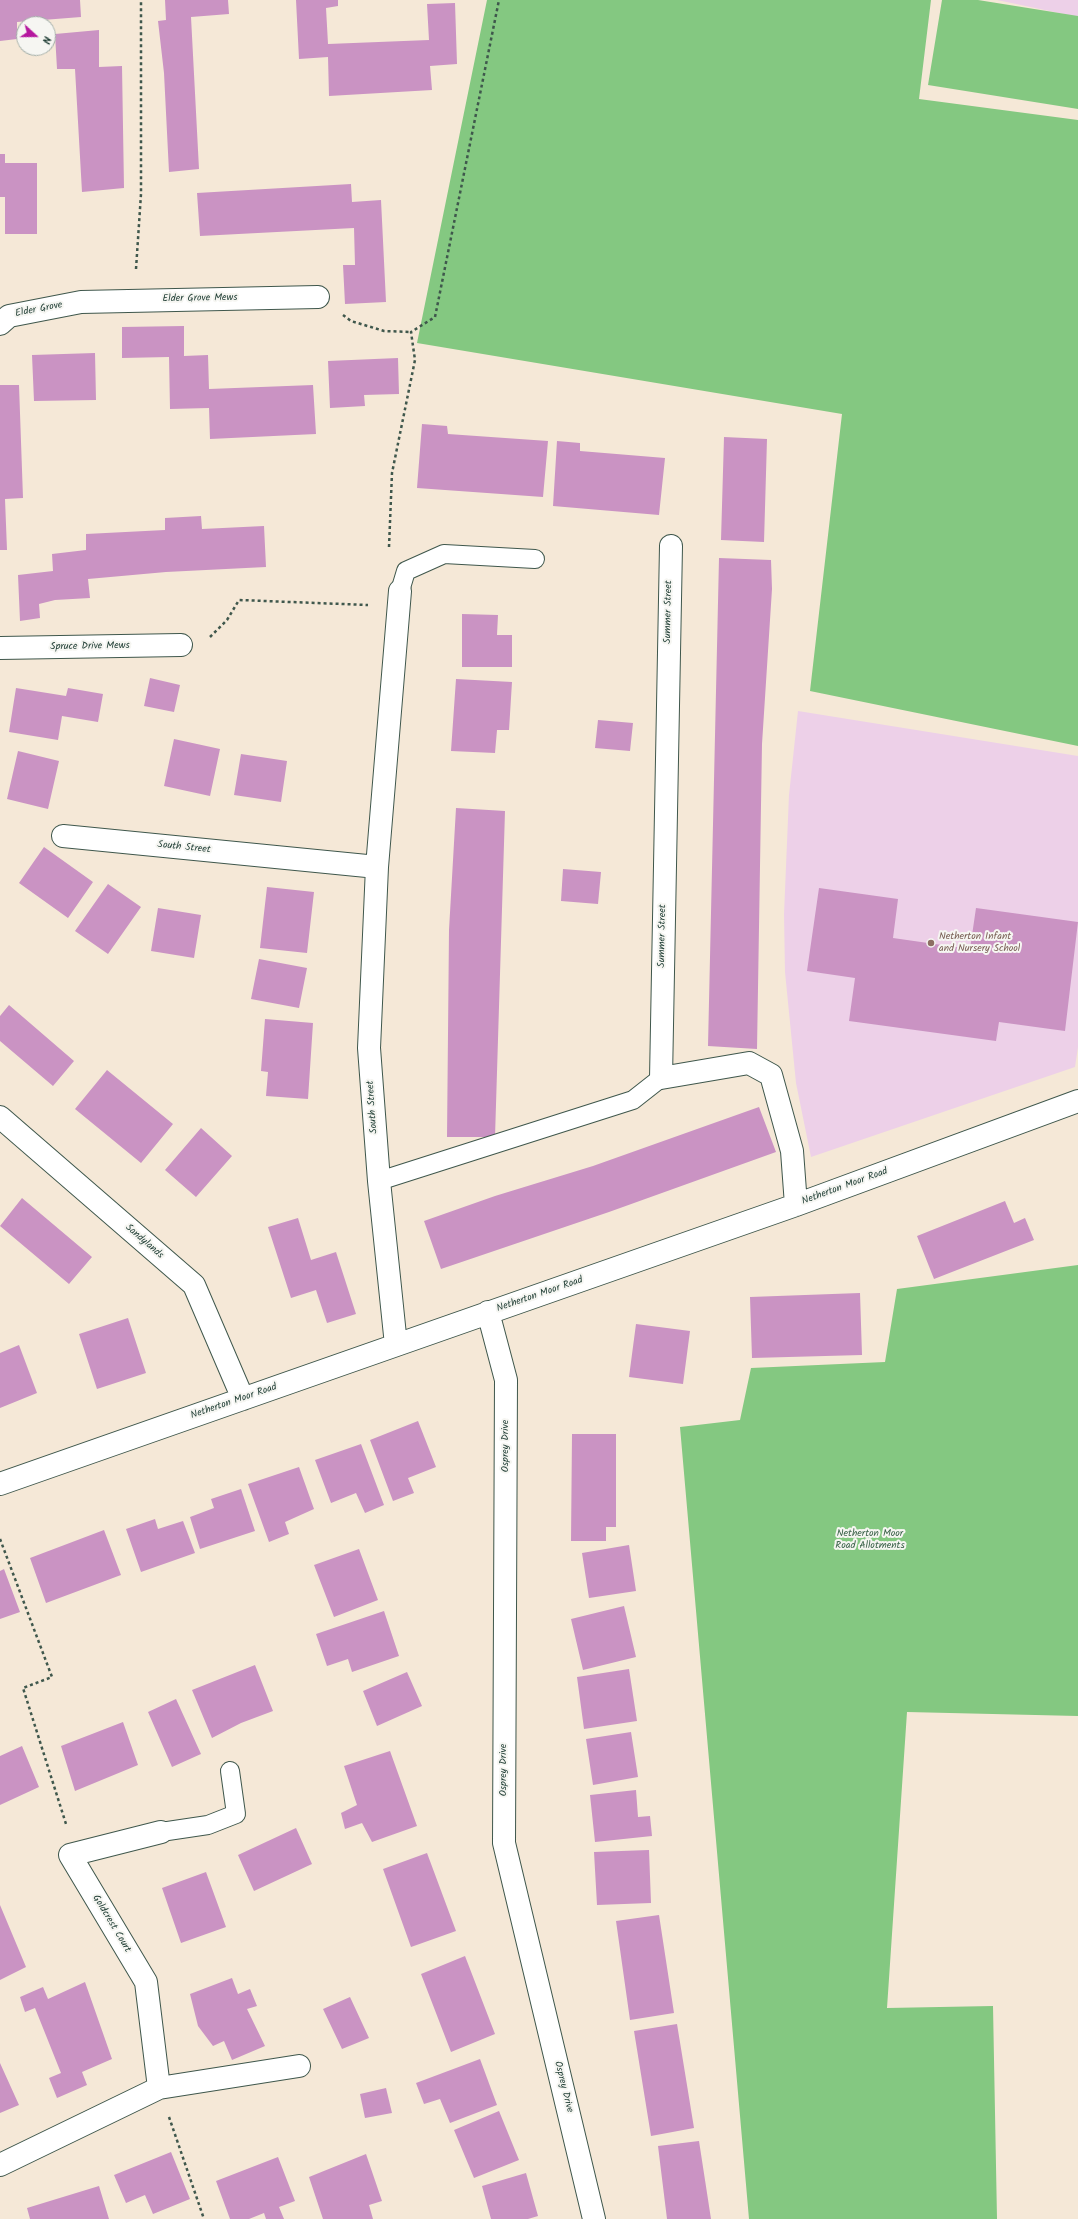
<!DOCTYPE html>
<style>
body{margin:0}
#map{position:relative;width:1078px;height:2219px;overflow:hidden;background:#f5e8d7;font-family:Kalam,sans-serif}
canvas{display:block}
.north{position:absolute;left:16px;top:16px;width:40px;height:40px;box-sizing:border-box;background:#f6f6f2;border:1px solid #a0aca6;border-radius:50%;rotate:111deg;font-size:11px;font-weight:700;line-height:16px;text-align:center;color:#1f3d34}
.north::after{content:'';display:block;margin:auto;width:14px;height:18px;background:#b5179e;clip-path:polygon(50% 0,100% 100%,50% 72%,0 100%)}
</style>
<div id="map">
<canvas width="1078" height="2219"></canvas>
<div class="north">N</div>
</div>
<script>
const context = document.querySelector('canvas').getContext('2d');
context.lineJoin = 'round';
function fill(path, color) { context.fillStyle = color; context.fill(path, 'evenodd'); }
const toPath = rows => new Path2D(rows.map(r => 'M' + r).join(''));
function trace(path, color, width, dash) { context.strokeStyle = color; context.lineWidth = width; context.lineCap = dash ? 'butt' : 'round'; context.setLineDash(dash || []); context.stroke(path); }
function write(font, color, halo, rows, align = 'center') {
  context.font = font + ' Kalam,sans-serif'; context.lineWidth = 4; context.setLineDash([]); context.textBaseline = 'middle'; context.strokeStyle = halo; context.fillStyle = color; for (const [text, x, y, turn = 0] of rows) {
    context.save(); context.translate(x, y); context.rotate((+turn || 0) * Math.PI / 180); context.textAlign = isNaN(turn) ? turn : align; if (halo) context.strokeText(text, 0, 0); context.fillText(text, 0, 0); context.restore();
  }
}
fill(toPath([
 [997,0,1078,0,1078,17],
 [798,711,1078,756,1078,1047,1075,1067,811,1157,796,1083,785,972,784,914,789,795]
]), '#edd0e8');
fill(toPath([
 [487,0,931,0,919,99,1078,120,1078,746,810,691,842,414,417,343],
 [942,0,978,0,1078,16,1078,109,928,85],
 [1078,1265,1078,1716,907,1712,887,2008,993,2006,997,2219,749,2219,680,1427,740,1420,751,1368,885,1362,897,1289]
]), '#84c881');
fill(toPath([
 [0,0,80,0,81,17,17,22,17,39,0,41],
 [165,0,228,0,229,14,191,17,199,169,169,172,164,73,158,21,166,20],
 [296,0,338,0,338,6,326,8,328,44,429,40,427,4,455,3,457,64,430,66,432,90,329,96,328,57,299,59],
 [99,30,99,67,122,66,124,188,82,192,75,69,57,69,55,34],
 [0,154,5,154,5,163,37,163,37,234,5,234,5,197,0,197],
 [351,184,352,202,381,200,386,302,345,304,343,265,355,265,354,228,200,236,197,193],
 [184,326,184,356,208,355,209,389,313,385,316,434,210,439,209,408,170,409,169,357,122,358,122,327],
 [95,353,96,400,34,401,32,355],
 [398,358,399,394,364,395,365,406,330,408,328,361],
 [0,385,19,385,23,498,5,499,7,550,0,550],
 [422,424,447,426,448,434,548,441,543,497,417,488],
 [724,437,767,439,764,542,721,540],
 [557,441,580,443,580,451,665,458,659,515,553,506],
 [201,516,202,529,264,526,266,567,166,572,88,579,90,598,55,600,39,604,40,618,20,621,18,575,53,571,52,554,86,550,86,534,165,530,165,518],
 [719,558,771,560,772,589,762,744,757,1049,708,1046],
 [462,614,498,615,497,635,512,635,512,667,462,667],
 [150,678,180,685,174,712,144,706],
 [456,679,512,682,509,730,497,730,495,753,451,751],
 [16,688,66,696,68,688,103,694,98,722,62,716,58,740,9,732],
 [598,720,633,723,630,751,595,748],
 [174,739,220,749,210,796,164,786],
 [18,751,59,761,48,809,7,799],
 [241,754,287,761,281,802,234,795],
 [456,808,505,811,495,1137,447,1137,449,930],
 [44,847,93,882,68,918,19,883],
 [563,869,601,872,598,904,561,901],
 [108,884,141,907,108,954,75,931],
 [267,887,314,892,307,953,260,948],
 [819,888,898,899,893,938,970,949,976,908,1078,922,1065,1031,999,1022,996,1041,849,1021,855,978,807,971],
 [158,908,201,915,194,958,151,951],
 [259,959,307,968,299,1008,251,999],
 [9,1005,74,1061,53,1086,0,1041,0,1016],
 [265,1019,313,1023,308,1099,266,1096,268,1072,261,1071],
 [107,1070,173,1124,141,1163,75,1109],
 [759,1107,776,1152,609,1212,441,1269,424,1221,495,1196,593,1166],
 [201,1128,232,1156,196,1197,165,1170],
 [22,1198,92,1257,69,1284,0,1226],
 [1005,1201,1014,1223,1025,1218,1034,1240,934,1279,917,1236],
 [298,1218,311,1260,336,1252,356,1314,327,1323,316,1290,291,1298,268,1227],
 [860,1293,862,1355,752,1358,750,1297],
 [128,1318,146,1373,97,1389,79,1334],
 [636,1324,690,1331,683,1384,629,1377],
 [19,1345,37,1393,0,1408,0,1353],
 [418,1421,436,1467,408,1478,414,1493,393,1501,370,1440],
 [572,1434,616,1434,616,1527,606,1527,606,1541,571,1541],
 [361,1444,384,1505,365,1513,356,1493,331,1503,315,1460],
 [299,1467,314,1509,285,1522,289,1534,269,1542,248,1484],
 [241,1489,255,1531,200,1549,190,1517,214,1508,211,1499],
 [155,1519,158,1529,183,1521,195,1553,141,1572,126,1529],
 [104,1530,121,1575,46,1603,30,1558],
 [629,1545,636,1591,589,1598,582,1553],
 [359,1549,378,1600,334,1617,314,1565],
 [4,1569,20,1612,0,1619,0,1571],
 [624,1606,636,1657,583,1670,571,1619],
 [384,1611,399,1656,352,1672,348,1659,327,1666,316,1634],
 [255,1665,273,1711,241,1723,212,1738,192,1690],
 [629,1669,637,1721,584,1729,577,1677],
 [407,1672,422,1706,377,1726,363,1691],
 [176,1699,201,1754,172,1767,148,1712],
 [123,1722,138,1765,75,1791,61,1746],
 [631,1732,638,1777,593,1785,586,1739],
 [22,1746,39,1787,0,1805,0,1756],
 [390,1751,417,1826,372,1842,362,1823,345,1829,341,1813,357,1805,344,1766],
 [636,1790,638,1817,650,1816,652,1836,595,1842,590,1795],
 [296,1828,312,1864,254,1891,238,1855],
 [649,1850,651,1903,597,1905,594,1852],
 [427,1853,456,1931,411,1947,383,1869],
 [206,1872,226,1927,181,1943,162,1888],
 [0,1905,26,1967,0,1980],
 [659,1915,674,2013,630,2020,616,1921],
 [465,1956,495,2034,451,2052,421,1974],
 [232,1978,238,1994,250,1989,257,2006,247,2009,265,2046,232,2060,224,2041,213,2046,198,2026,190,1994],
 [85,1982,112,2059,82,2072,87,2085,57,2098,49,2078,61,2073,35,2008,25,2012,20,1997,43,1987,48,1999],
 [350,1997,369,2038,342,2049,323,2009],
 [677,2024,694,2128,651,2136,634,2031],
 [480,2059,497,2105,450,2123,440,2099,424,2104,416,2083],
 [0,2063,19,2105,0,2113],
 [386,2088,392,2113,365,2118,360,2094],
 [499,2111,519,2160,474,2178,454,2130],
 [699,2141,711,2219,667,2219,658,2146],
 [171,2152,190,2199,153,2214,145,2195,126,2203,114,2175],
 [366,2154,382,2201,369,2205,373,2219,323,2219,309,2177],
 [278,2157,295,2201,279,2207,284,2219,266,2219,264,2213,249,2219,230,2219,216,2181],
 [526,2173,538,2216,528,2219,491,2219,482,2186],
 [99,2186,109,2219,30,2219,27,2208]
]), '#ca93c3');
const service = toPath([
 [400,591,406,571,444,554,535,559],
 [379,1181,633,1100,661,1078],
 [161,1832,208,1825,236,1814,230,1771]
]);
const minor = toPath([
 [0,324,9,316,81,302,318,297],
 [671,546,661,1078,749,1063,771,1075,792,1151,796,1205],
 [0,648,181,645],
 [63,836,377,867],
 [0,1117,194,1285,243,1399],
 [488,1312,506,1380,504,1843,594,2219],
 [396,1345,379,1181,369,1048,377,867,400,591],
 [0,1484,796,1205,1078,1101],
 [159,2088,146,1982,70,1855,161,1832],
 [0,2165,159,2088,299,2066]
]);
trace(service, '#3f574c', 20);
trace(minor, '#3f574c', 24);
trace(toPath([
 [136,269,141,194,141,0],
 [343,315,351,321,384,331,411,332],
 [389,547,392,473,415,360,411,332,435,317,499,0],
 [210,637,227,620,239,600,368,605],
 [0,1539,52,1677,23,1688,66,1824],
 [169,2117,204,2219]
]), '#3f574c', 2.5, [3, 3]);
trace(service, '#fff', 18);
trace(minor, '#fff', 22);
for (const [x, y, r, color] of [
 [931,943,4,"#8d6e63"]
]) { const dot = new Path2D(); dot.arc(x, y, r, 0, 2 * Math.PI); context.fillStyle = color; context.fill(dot); trace(dot, '#f6f6f2', 1.5); }
write('10px', '#1f3d34', '#f6f6f2', [
 ["Elder Grove Mews",200,299,-1],
 ["Elder Grove",39,310,-11],
 ["Summer Street",669,612,-89],
 ["Spruce Drive Mews",90,647,-1],
 ["South Street",184,848,6],
 ["Summer Street",663,936,-89],
 ["South Street",373,1107,-94],
 ["Netherton Moor Road",845,1187,-20],
 ["Sandylands",144,1242,41],
 ["Netherton Moor Road",540,1295,-19],
 ["Netherton Moor Road",234,1402,-19],
 ["Osprey Drive",506,1446,-90],
 ["Osprey Drive",504,1770,-90],
 ["Goldcrest Court",111,1924,59],
 ["Osprey Drive",563,2087,76]
]);
write('10px', '#785e54', '#f6f6f2', [
 ["Netherton Infant",939,937],
 ["and Nursery School",939,949]
], 'left');
write('10px', '#386047', '#f6f6f2', [
 ["Netherton Moor",870,1534],
 ["Road Allotments",870,1546]
]);
</script>
